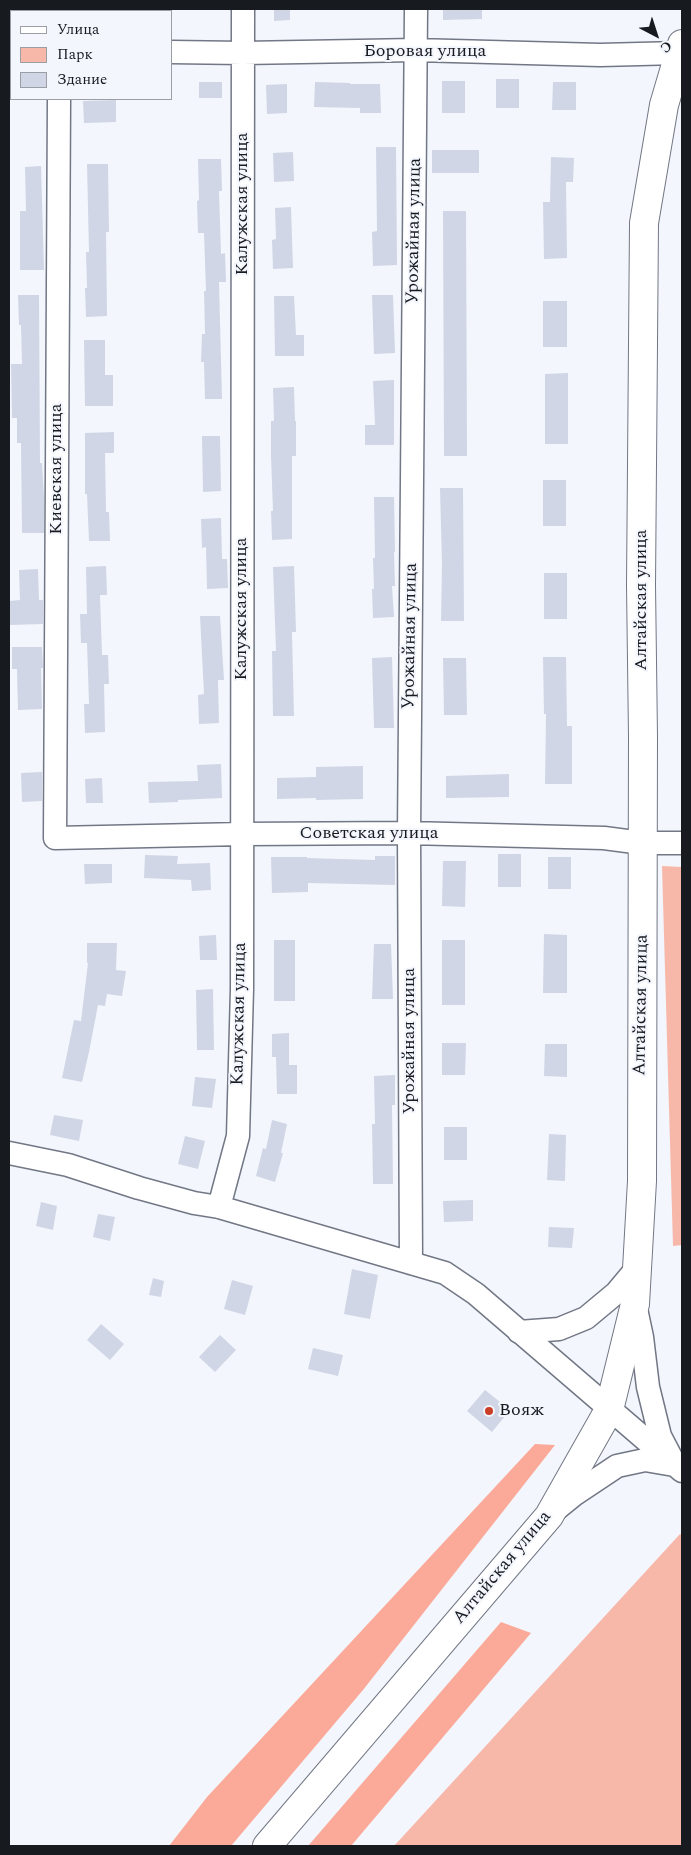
<!DOCTYPE html>
<meta charset="utf-8">
<style>
body{margin:0}
#map{position:relative;width:691px;height:1855px;overflow:hidden;background:#f3f6fc;font-family:Spectral,serif}
canvas{display:block}
.frame{position:absolute;inset:0;border:10px solid #171a1f;pointer-events:none}
.legend{position:absolute;left:10px;top:10px;width:162px;height:90px;box-sizing:border-box;background:#f3f6fc;border:1px solid #9b9ea4;margin:0;padding:6px 9px;list-style:none;font-size:15px;color:#171a1f}
.legend li{display:flex;align-items:center;gap:10px;height:25px}
.legend b{width:25px;border:1px solid #9b9ea4}
.north{position:absolute;left:631px;top:10px;width:50px;height:50px;-webkit-text-stroke:4px #f3f6fc;paint-order:stroke;rotate:140deg;font-size:14px;font-weight:700;line-height:20px;text-align:center;color:#171a1f}
.north::after{content:'';display:block;margin:auto;width:18px;height:22px;background:#171a1f;clip-path:polygon(50% 0,100% 100%,50% 72%,0 100%)}
</style>
<div id="map">
<canvas width="691" height="1855"></canvas>
<div class="frame"></div>
<ul class="legend">
<li><b style="height:6px;background:#fff"></b>Улица</li>
<li><b style="height:14px;background:#f7b8aa"></b>Парк</li>
<li><b style="height:14px;background:#d0d6e5"></b>Здание</li>
</ul>
<div class="north">С</div>
</div>
<script>
const context = document.querySelector('canvas').getContext('2d');
context.lineJoin = 'round';
function fill(path, color) { context.fillStyle = color; context.fill(path, 'evenodd'); }
const toPath = rows => new Path2D(rows.map(r => 'M' + r).join(''));
function trace(path, color, width, dash) { context.strokeStyle = color; context.lineWidth = width; context.lineCap = dash ? 'butt' : 'round'; context.setLineDash(dash || []); context.stroke(path); }
function write(font, color, halo, rows, align = 'center') {
  context.font = font + ' Spectral,serif'; context.lineWidth = 4; context.setLineDash([]); context.textBaseline = 'middle'; context.strokeStyle = halo; context.fillStyle = color; for (const [text, x, y, turn = 0] of rows) {
    context.save(); context.translate(x, y); context.rotate((+turn || 0) * Math.PI / 180); context.textAlign = isNaN(turn) ? turn : align; if (halo) context.strokeText(text, 0, 0); context.fillText(text, 0, 0); context.restore();
  }
}
fill(toPath([
 [662,866,682,867,682,1245,673,1246],
 [680,1534,682,1536,682,1846,394,1846]
]), '#f7b8aa');
fill(toPath([
 [535,1444,555,1445,363,1690,231,1846,169,1846,207,1797],
 [501,1622,531,1633,351,1846,308,1846]
]), '#fbaa99');
fill(toPath([
 [274,9,290,9,290,20,274,21],
 [443,9,482,9,482,19,443,20],
 [496,79,519,79,519,108,496,108],
 [442,81,465,81,465,113,442,113],
 [199,82,222,82,222,98,199,98],
 [315,82,350,83,350,84,380,84,381,113,360,113,360,108,314,107],
 [553,82,576,82,576,110,552,110],
 [287,84,287,113,267,114,266,85],
 [116,100,116,122,84,123,83,101],
 [376,147,396,147,397,265,373,266,372,232,377,231],
 [432,150,479,150,479,173,432,173],
 [293,152,294,181,274,182,273,153],
 [551,157,574,158,573,182,566,182,567,258,544,259,543,202,550,202],
 [198,159,221,159,222,191,219,191,221,254,225,253,226,282,219,282,222,399,205,399,204,362,201,362,202,334,205,334,204,291,206,291,204,233,198,233,197,201,199,200],
 [87,164,108,164,109,232,106,232,107,316,86,317,85,288,87,288,86,252,89,252],
 [41,166,44,270,20,270,20,211,26,211,25,167],
 [291,207,293,268,273,269,272,240,276,239,275,208],
 [443,211,466,211,467,456,444,456],
 [18,295,39,295,40,463,42,463,44,497,44,533,22,533,21,443,17,443,17,418,12,418,11,364,22,364,21,325,19,325],
 [372,295,393,295,395,353,374,354],
 [274,296,294,296,296,335,304,335,304,356,275,356],
 [543,301,567,301,567,347,543,347],
 [84,340,105,340,105,375,113,375,113,406,85,406],
 [568,373,568,444,545,444,545,374],
 [394,380,394,445,365,445,365,425,375,425,373,381],
 [294,387,295,421,296,421,296,456,292,456,292,539,272,540,271,511,273,511,271,456,271,421,274,421,273,388],
 [114,432,114,453,105,453,106,512,109,512,110,541,89,541,87,494,85,494,85,433],
 [202,436,220,436,221,491,203,492],
 [543,480,566,480,566,526,543,526],
 [440,488,463,488,464,621,441,621,442,564],
 [374,497,394,497,395,552,394,552,395,586,392,586,394,617,373,618,372,589,374,589,373,558,375,558],
 [221,518,222,559,227,559,228,588,207,589,206,547,202,548,201,519],
 [106,566,107,595,100,595,102,655,108,655,109,684,104,684,105,732,85,733,84,704,89,704,87,643,81,643,80,614,87,614,86,567],
 [294,566,296,632,292,632,294,716,273,716,272,651,276,651,273,567],
 [38,569,39,600,43,600,43,624,9,625,9,601,20,600,19,570],
 [544,573,567,573,567,619,544,619],
 [200,616,220,616,224,680,218,680,219,723,199,724,198,695,204,694],
 [12,647,42,647,43,668,41,668,42,709,18,710,17,669,12,669],
 [392,657,394,728,374,728,372,658],
 [543,657,566,657,567,726,572,726,572,784,545,784,546,714,544,714],
 [443,658,466,658,467,715,444,715],
 [221,764,222,798,178,800,178,802,149,803,148,782,198,781,197,765],
 [363,766,363,799,316,800,316,798,277,799,277,778,316,777,316,767],
 [42,772,42,801,22,802,21,773],
 [509,774,509,797,446,798,446,776],
 [102,778,103,803,86,803,85,779],
 [498,854,521,854,521,887,498,887],
 [145,855,178,856,177,864,210,863,211,890,192,891,191,880,144,878],
 [375,856,395,856,395,885,308,883,308,892,272,893,271,857,307,857,307,858,375,860],
 [548,857,571,857,571,889,548,889],
 [443,861,466,861,465,907,442,906],
 [84,864,112,864,112,883,85,884],
 [544,934,567,935,567,993,543,993],
 [216,935,217,960,200,960,199,936],
 [274,940,295,940,295,1001,274,1001],
 [442,940,465,940,465,1005,442,1005],
 [87,943,117,943,116,970,126,971,122,996,107,994,105,1006,98,1005,89,1052,82,1082,62,1078,74,1020,81,1021,88,963,87,963],
 [374,944,391,944,393,999,372,999],
 [213,989,214,1050,197,1050,196,990],
 [289,1033,289,1065,297,1065,297,1094,277,1094,276,1057,272,1057,272,1034],
 [442,1043,466,1043,465,1075,442,1075],
 [545,1044,567,1044,567,1077,544,1076],
 [395,1075,395,1105,392,1105,393,1184,373,1184,372,1124,375,1124,374,1076],
 [195,1077,216,1079,212,1108,192,1106],
 [54,1115,83,1120,79,1141,50,1135],
 [272,1120,287,1124,281,1153,283,1153,275,1182,256,1176,263,1148,266,1149],
 [444,1127,467,1127,467,1160,444,1160],
 [549,1134,566,1135,565,1181,547,1180],
 [185,1136,205,1141,198,1169,178,1164],
 [473,1200,473,1221,444,1222,443,1201],
 [41,1202,57,1206,53,1230,36,1226],
 [98,1214,115,1217,110,1241,93,1237],
 [549,1227,574,1228,572,1248,548,1247],
 [352,1269,378,1275,370,1319,344,1314],
 [153,1278,164,1281,161,1297,149,1295],
 [232,1280,253,1286,245,1315,224,1309],
 [101,1324,124,1344,110,1360,87,1340],
 [220,1335,236,1350,215,1372,199,1357],
 [313,1348,343,1355,338,1376,308,1369],
 [485,1390,510,1410,492,1432,467,1411]
]), '#d0d6e5');
const minor = toPath([
 [59,9,59,11],
 [171,52,243,53,416,50,600,55,679,53,682,50],
 [59,99,55,838,242,834,409,833,604,838,642,843,682,843],
 [9,1153,68,1165,139,1188,194,1203,219,1207,445,1273,476,1294,682,1471],
 [219,1207,238,1136,242,989,243,9],
 [411,1263,409,833,416,9],
 [635,1304,642,1337,648,1387,660,1436,671,1457],
 [519,1332,559,1329,586,1318,616,1293,637,1268],
 [554,1511,575,1494,617,1466,645,1460,674,1465]
]);
const major = toPath([
 [267,1846,549,1516,609,1410,635,1304,642,1181,643,737,641,585,644,223,664,105,682,44]
]);
trace(minor, '#727785', 25);
trace(major, '#727785', 30);
trace(minor, '#fff', 22);
trace(major, '#fff', 28);
for (const [x, y, r, color] of [
 [489,1411,5,"#c93e25"]
]) { const dot = new Path2D(); dot.arc(x, y, r, 0, 2 * Math.PI); context.fillStyle = color; context.fill(dot); trace(dot, '#f3f6fc', 2); }
write('18px', '#171a1f', '#f3f6fc', [
 ["Боровая улица",425,52],
 ["Калужская улица",243,204,-90],
 ["Урожайная улица",415,231,-89],
 ["Киевская улица",57,469,-90],
 ["Алтайская улица",642,600,-90],
 ["Калужская улица",242,609,-90],
 ["Урожайная улица",411,636,-89],
 ["Советская улица",369,834],
 ["Алтайская улица",642,1005,-89],
 ["Калужская улица",240,1014,-89],
 ["Урожайная улица",410,1041,-90],
 ["Алтайская улица",503,1568,-50]
]);
write('18px', '#171a1f', '#f3f6fc', [
 ["Вояж",499,1411]
], 'left');
</script>
